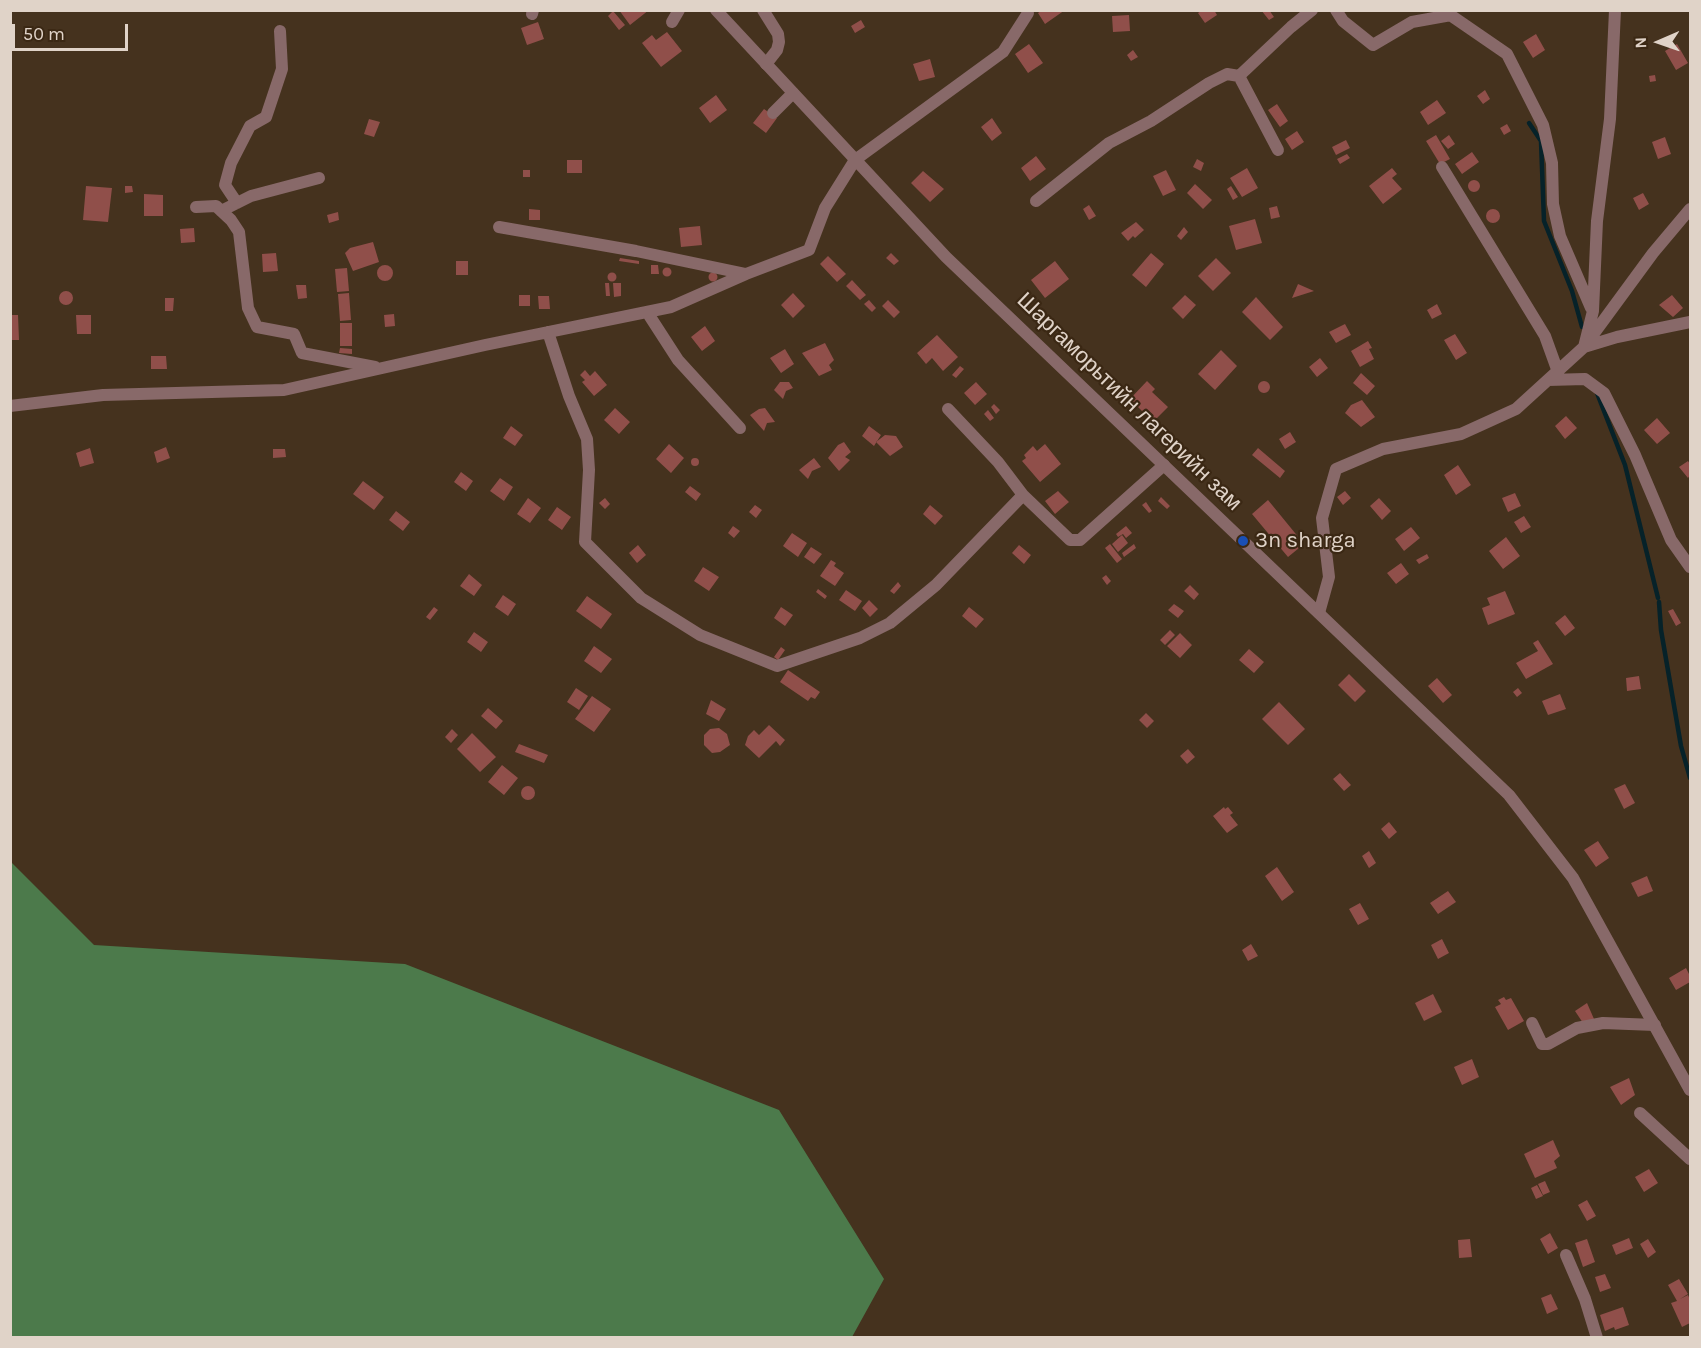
<!DOCTYPE html>
<meta charset="utf-8">
<style>
body{margin:0}
#map{position:relative;width:1701px;height:1348px;overflow:hidden;background:#45321e;font-family:Karla,sans-serif}
canvas{display:block}
.frame{position:absolute;inset:0;border:12px solid #e0d3c8;pointer-events:none}
.north{position:absolute;left:1629px;top:12px;width:60px;height:60px;-webkit-text-stroke:4px #3b2814;paint-order:stroke;rotate:268deg;font-size:16px;font-weight:700;line-height:24px;text-align:center;color:#e0d3c8}
.north::after{content:'';display:block;margin:auto;width:21px;height:27px;background:#e0d3c8;clip-path:polygon(50% 0,100% 100%,50% 72%,0 100%)}
.scale{position:absolute;left:12px;top:24px;width:116px;height:27px;box-sizing:border-box;border:3px solid #e0d3c8;border-top:0;padding-left:8px;font-size:18px;line-height:21px;white-space:nowrap;color:#e0d3c8;-webkit-text-stroke:4px #3b2814;paint-order:stroke}
</style>
<div id="map">
<canvas width="1701" height="1348"></canvas>
<div class="frame"></div>
<div class="north">N</div>
<div class="scale">50 m</div>
</div>
<script>
const context = document.querySelector('canvas').getContext('2d');
context.lineJoin = 'round';
function fill(path, color) { context.fillStyle = color; context.fill(path, 'evenodd'); }
const toPath = rows => new Path2D(rows.map(r => 'M' + r).join(''));
function trace(path, color, width, dash) { context.strokeStyle = color; context.lineWidth = width; context.lineCap = dash ? 'butt' : 'round'; context.setLineDash(dash || []); context.stroke(path); }
function write(font, color, halo, rows, align = 'center') {
  context.font = font + ' Karla,sans-serif'; context.lineWidth = 4.5; context.setLineDash([]); context.textBaseline = 'middle'; context.strokeStyle = halo; context.fillStyle = color; for (const [text, x, y, turn = 0] of rows) {
    context.save(); context.translate(x, y); context.rotate((+turn || 0) * Math.PI / 180); context.textAlign = isNaN(turn) ? turn : align; if (halo) context.strokeText(text, 0, 0); context.fillText(text, 0, 0); context.restore();
  }
}
fill(toPath([
 [10,861,94,945,405,964,779,1110,884,1279,852,1337,11,1337]
]), '#4c7a4b');
trace(toPath([
 [1529,123,1541,141,1544,221,1572,291,1582,327],
 [1597,393,1625,465,1658,598],
 [1659,602,1661,630,1681,746,1690,778]
]), '#062229', 4.5);
fill(toPath([
 [619,10,649,10,630,25],
 [1042,10,1065,10,1045,24,1038,13],
 [1202,10,1214,10,1217,15,1205,23,1198,13],
 [1261,10,1269,10,1274,17,1269,20],
 [613,11,625,25,619,30,608,16],
 [1129,15,1130,31,1113,32,1112,16],
 [861,20,865,27,855,33,851,26],
 [538,22,544,39,527,45,521,28],
 [667,32,682,51,661,67,642,43,652,35,656,40],
 [1536,34,1545,50,1533,58,1523,42],
 [1029,44,1043,63,1028,73,1015,54],
 [1677,44,1688,63,1676,70,1665,51],
 [1133,50,1138,57,1131,61,1127,55],
 [930,59,935,77,919,81,913,64],
 [1655,75,1656,81,1650,82,1649,76],
 [1485,90,1490,99,1483,104,1477,96],
 [716,95,727,110,710,123,699,108],
 [1437,100,1446,113,1428,125,1420,112],
 [1277,104,1288,121,1280,127,1268,110],
 [764,109,777,118,766,133,753,123],
 [992,118,1002,133,992,141,981,127],
 [369,119,380,122,374,137,364,134],
 [1507,124,1511,131,1504,135,1500,128],
 [1297,131,1304,142,1292,150,1285,139],
 [1436,135,1450,159,1440,164,1426,141],
 [1449,135,1455,144,1448,149,1441,141],
 [1665,137,1671,154,1658,159,1652,142],
 [1346,140,1350,148,1336,155,1332,147],
 [1472,152,1479,162,1462,174,1455,164],
 [1347,154,1350,158,1340,164,1337,159],
 [1036,156,1046,169,1030,181,1021,168],
 [1197,159,1204,163,1201,171,1193,167],
 [567,160,582,160,582,173,567,173],
 [1247,168,1258,188,1242,197,1230,178],
 [1392,168,1397,174,1392,178,1402,189,1383,204,1369,186],
 [523,170,530,170,530,177,523,177],
 [1166,170,1176,190,1163,196,1153,176],
 [923,171,944,189,930,202,911,183],
 '1468 186a6 6 0 1 1 12 0a6 6 0 1 1-12 0Z',
 [1195,184,1212,200,1203,209,1187,193],
 [86,186,112,188,108,222,83,220],
 [125,186,132,186,133,192,125,193],
 [1231,186,1238,197,1233,200,1227,189],
 [1643,193,1649,204,1639,210,1633,198],
 [144,194,163,195,163,216,144,216],
 [1089,205,1096,216,1089,220,1083,209],
 [1277,206,1280,217,1271,219,1269,208],
 [529,209,540,210,540,220,529,220],
 '1486 216a7 7 0 1 1 14 0a7 7 0 1 1-14 0Z',
 [338,212,339,220,329,223,327,215],
 [1255,219,1262,243,1236,250,1229,226],
 [1136,222,1144,230,1135,238,1133,236,1128,241,1121,233],
 [700,226,702,245,681,247,679,228],
 [1184,227,1188,232,1181,240,1177,236],
 [194,228,195,242,181,243,180,229],
 [373,242,379,262,353,271,345,253,350,248],
 [276,253,278,271,263,272,262,254],
 [891,253,899,261,894,265,886,258],
 [1151,253,1164,264,1146,287,1132,275],
 [828,256,846,274,837,282,820,264],
 [620,258,639,261,639,264,619,261],
 [1216,258,1231,273,1213,291,1198,276],
 [456,261,468,261,468,275,456,275],
 [1055,261,1069,279,1045,298,1031,280],
 '377 273a8 8 0 1 1 16 0a8 8 0 1 1-16 0Z',
 [651,265,658,265,659,274,651,274],
 '662.5 272a4.5 4.5 0 1 1 9 0a4.5 4.5 0 1 1-9 0Z',
 [347,268,349,291,337,292,335,269],
 '607.5 277a4.5 4.5 0 1 1 9 0a4.5 4.5 0 1 1-9 0Z',
 '708.5 277a4.5 4.5 0 1 1 9 0a4.5 4.5 0 1 1-9 0Z',
 [852,280,866,295,860,300,846,286],
 [605,283,609,283,610,296,606,296],
 [613,283,621,283,621,296,614,297],
 [1298,284,1314,291,1292,298],
 [296,285,306,285,307,298,298,299],
 '59 298a7 7 0 1 1 14 0a7 7 0 1 1-14 0Z',
 [349,293,351,320,340,321,338,294],
 [793,293,805,306,793,318,781,305],
 [519,295,530,295,530,306,519,306],
 [1185,295,1196,305,1183,319,1172,308],
 [1672,295,1683,308,1673,317,1659,305],
 [538,296,549,296,550,309,539,309],
 [1256,297,1283,327,1270,340,1242,312],
 [165,298,174,298,173,311,165,311],
 [869,300,876,308,872,312,864,304],
 [888,300,900,312,894,318,882,306],
 [1437,304,1442,314,1432,319,1427,310],
 [394,314,395,326,385,327,384,315],
 [10,315,18,315,19,340,10,340],
 [76,315,91,315,91,334,77,334],
 [340,323,352,323,352,346,340,346],
 [1345,324,1351,335,1336,343,1329,332],
 [705,326,715,341,702,351,691,337],
 [1455,334,1467,353,1456,360,1444,340],
 [937,335,958,357,943,371,932,358,926,364,917,353],
 [1368,341,1372,348,1369,349,1374,359,1360,367,1351,351],
 [825,343,834,360,829,365,832,370,819,376,802,353],
 [340,348,352,349,352,354,339,353],
 [785,349,794,364,781,373,770,358],
 [1221,350,1237,366,1215,390,1198,374],
 [151,356,166,356,167,369,151,369],
 [1320,358,1328,368,1317,377,1309,367],
 [960,366,964,369,956,378,952,375],
 [585,370,590,376,595,371,607,385,594,396,582,382,585,380,580,375],
 [1361,373,1375,386,1367,395,1353,383],
 '1258 387a6 6 0 1 1 12 0a6 6 0 1 1-12 0Z',
 [1147,381,1155,389,1152,392,1168,407,1153,422,1130,399],
 [780,382,789,382,793,388,786,391,783,399,774,390],
 [976,382,987,394,975,405,964,393],
 [1362,400,1375,417,1361,427,1345,413,1351,405],
 [994,404,1000,410,996,414,991,407],
 [615,408,630,422,619,434,604,420],
 [765,408,775,422,767,423,764,431,750,415,759,409],
 [988,410,994,418,990,421,984,414],
 [1566,416,1577,428,1565,439,1555,426],
 [1657,418,1670,433,1657,444,1644,430],
 [511,426,523,435,515,446,503,438],
 [869,426,881,435,874,446,862,436],
 [1290,432,1296,442,1285,449,1279,439],
 [885,435,896,436,903,447,890,456,876,442],
 [844,442,851,452,845,457,850,460,839,471,828,458,838,445],
 [669,444,684,458,671,473,656,459],
 [1045,444,1061,464,1040,482,1022,461,1026,458,1024,455,1033,446,1037,451],
 [166,447,170,458,157,463,154,452],
 [90,448,94,463,80,467,76,453],
 [1258,448,1285,471,1280,478,1252,455],
 [273,449,285,449,286,457,273,458],
 '691 462a4 4 0 1 1 8 0a4 4 0 1 1-8 0Z',
 [814,458,821,467,812,471,808,479,799,470],
 [1688,461,1690,464,1690,475,1688,478,1679,467],
 [1458,465,1471,485,1456,495,1444,475],
 [461,472,473,481,466,491,454,482],
 [500,478,513,487,504,501,490,491],
 [363,481,384,497,374,510,353,494],
 [690,486,701,494,696,501,685,492],
 [1058,491,1069,502,1055,514,1045,501],
 [1345,491,1351,498,1343,505,1337,497],
 [1515,493,1521,506,1508,512,1502,498],
 [1161,497,1170,506,1167,509,1158,501],
 [528,498,541,508,530,523,517,514],
 [605,498,610,504,605,509,599,503],
 [1379,498,1391,511,1382,520,1370,506],
 [1268,500,1304,544,1288,557,1252,514],
 [1146,502,1152,511,1149,513,1142,505],
 [755,505,762,510,756,518,749,512],
 [930,505,943,516,935,525,923,514],
 [557,507,571,517,562,530,548,520],
 [396,511,410,522,403,531,389,520],
 [1524,516,1531,527,1521,533,1514,522],
 [733,526,740,531,734,538,728,533],
 [1126,526,1132,533,1126,538,1123,534,1118,537,1116,534],
 [1411,527,1420,538,1404,551,1395,539],
 [792,533,807,543,798,557,783,546],
 [1122,535,1128,543,1118,552,1112,544],
 [1506,537,1520,556,1503,569,1489,551],
 [1110,544,1122,559,1117,563,1105,548],
 [1134,544,1136,548,1124,557,1122,553],
 [638,545,646,555,637,563,629,553],
 [1019,545,1031,555,1024,564,1012,553],
 [811,547,822,554,814,564,804,557],
 [1427,554,1429,558,1419,564,1416,560],
 [831,560,836,563,834,566,844,573,835,586,820,576],
 [1401,563,1409,574,1396,584,1387,573],
 [703,567,719,577,709,591,694,581],
 [469,574,482,585,474,596,460,586],
 [1106,575,1111,581,1107,585,1102,578],
 [898,582,901,586,894,594,890,591],
 [1190,585,1199,594,1194,600,1184,591],
 [818,589,827,596,825,599,816,592],
 [846,590,862,601,855,611,839,600],
 [1505,591,1515,614,1488,625,1482,608,1490,605,1487,598],
 [503,595,516,604,508,616,495,607],
 [587,596,612,614,601,629,576,611],
 [869,600,878,609,870,617,862,608],
 [1174,604,1184,611,1178,618,1168,610],
 [434,607,438,610,430,620,426,617],
 [781,607,793,615,785,626,774,618],
 [969,607,984,619,976,628,962,616],
 [1673,609,1681,623,1676,626,1668,611],
 [1565,615,1575,628,1565,636,1555,623],
 [1170,630,1175,635,1165,645,1160,640],
 [474,632,488,642,481,652,467,642],
 [1180,633,1192,645,1180,658,1167,646],
 [1538,640,1553,664,1526,679,1516,663,1538,651,1533,643],
 [594,646,612,659,601,673,584,661],
 [781,647,785,650,778,660,774,657],
 [1249,649,1264,662,1254,673,1239,660],
 [788,670,820,692,815,699,811,697,808,701,780,682],
 [1349,674,1366,691,1355,702,1338,685],
 [1639,676,1641,689,1627,691,1626,678],
 [1437,678,1452,695,1443,703,1428,686],
 [576,688,588,696,579,710,567,702],
 [1518,688,1522,693,1517,697,1513,692],
 [1560,694,1566,709,1548,715,1542,701],
 [592,696,611,709,594,732,575,719],
 [711,700,726,709,719,721,706,714],
 [1279,702,1305,729,1288,745,1262,719],
 [488,708,503,721,496,729,481,716],
 [1146,713,1154,721,1147,728,1139,720],
 [769,725,785,740,780,746,776,741,759,758,745,745,748,736,754,730,759,735],
 [719,728,727,734,730,745,720,752,712,753,704,745,704,735,710,729],
 [452,729,458,735,451,743,445,737],
 [472,733,496,757,480,772,457,749],
 [519,744,548,755,544,763,515,752],
 [1188,749,1195,757,1187,764,1180,756],
 [502,765,518,778,504,795,488,782],
 [1340,773,1351,785,1344,791,1333,779],
 [1625,784,1635,803,1624,809,1614,789],
 '521 793a7 7 0 1 1 14 0a7 7 0 1 1-14 0Z',
 [1224,807,1225,809,1228,807,1233,813,1230,815,1238,825,1227,833,1213,816],
 [1389,822,1397,832,1389,839,1381,829],
 [1598,841,1609,858,1596,867,1584,850],
 [1369,851,1376,863,1369,868,1362,856],
 [1277,867,1294,892,1282,901,1265,876],
 [1647,876,1653,891,1638,897,1631,883],
 [1448,891,1456,902,1438,914,1430,903],
 [1360,903,1369,919,1358,925,1349,909],
 [1442,939,1449,953,1438,959,1431,945],
 [1251,944,1258,956,1248,961,1242,950],
 [1686,968,1690,976,1690,982,1676,990,1669,978],
 [1433,994,1442,1012,1424,1021,1415,1003],
 [1504,997,1506,1000,1511,998,1524,1021,1508,1030,1495,1007,1501,1004,1498,1000],
 [1587,1003,1594,1019,1583,1023,1575,1011],
 [1472,1059,1479,1077,1462,1085,1454,1067],
 [1629,1078,1635,1095,1621,1105,1610,1087],
 [1553,1140,1560,1156,1554,1161,1557,1168,1535,1178,1524,1154],
 [1649,1169,1658,1183,1644,1192,1635,1177],
 [1545,1181,1550,1192,1543,1195,1538,1184],
 [1537,1185,1543,1196,1536,1199,1531,1188],
 [1587,1200,1596,1216,1587,1221,1578,1205],
 [1550,1233,1558,1248,1548,1254,1540,1239],
 [1629,1238,1633,1248,1616,1255,1612,1245],
 [1470,1239,1472,1257,1459,1258,1458,1240],
 [1587,1239,1595,1262,1583,1267,1575,1243],
 [1648,1239,1656,1252,1648,1258,1640,1244],
 [1605,1274,1611,1288,1600,1292,1595,1277],
 [1679,1279,1688,1294,1680,1299,1688,1295,1690,1300,1690,1323,1682,1327,1671,1303,1677,1301,1668,1285],
 [1551,1294,1558,1309,1547,1314,1541,1298],
 [1623,1307,1629,1325,1615,1330,1614,1327,1605,1331,1600,1315]
]), '#904f4a');
trace(toPath([
 [763,10,778,34,779,42,777,50,766,64],
 [1336,10,1343,21,1373,45,1412,22,1451,15],
 [1443,10,1507,54,1543,125,1552,163,1553,204,1560,236,1591,308],
 [1615,10,1610,119,1597,221,1593,311,1584,347,1653,253,1690,209],
 [532,14,533,10],
 [672,22,679,10],
 [1239,76,1278,150],
 [773,113,793,93],
 [1442,167,1545,336,1558,372],
 [1036,201,1109,143,1151,121,1209,83,1227,74,1239,76,1291,27,1312,10],
 [237,203,225,185,231,163,250,126,266,117,282,69,280,31],
 [196,207,216,206,231,220,239,232,248,308,257,327,294,334,302,353,375,367],
 [221,211,251,196,319,178],
 [499,227,636,251,746,274],
 [647,312,678,360,740,428],
 [548,332,569,396,587,439,589,470,585,542,641,598,700,635,777,666,860,638,890,623,936,585,1023,495],
 [1548,380,1585,379,1604,393,1635,455,1671,540,1690,567],
 [10,406,103,395,284,390,485,345,671,307,746,274,809,250,825,208,855,160,1003,52,1028,13],
 [948,409,998,462,1023,495,1070,540,1080,540,1164,465],
 [1319,613,1329,577,1322,518,1336,469,1383,449,1461,434,1516,409,1584,347,1617,337,1690,322],
 [1532,1023,1542,1044,1548,1044,1577,1028,1603,1023,1655,1025],
 [1640,1113,1690,1159],
 [1566,1255,1585,1299,1597,1338]
]), '#886969', 12);
trace(toPath([
 [716,10,946,257,1509,795,1573,878,1690,1090]
]), '#886969', 12);
for (const [x, y, r, color] of [
 [1243,541,6,"#1a4fb4"]
]) { const dot = new Path2D(); dot.arc(x, y, r, 0, 2 * Math.PI); context.fillStyle = color; context.fill(dot); trace(dot, '#3b2814', 2); }
write('22px', '#e0d3c8', '#3b2814', [
 ["Шаргаморьтийн лагерийн зам",1129,402,44]
]);
write('22px', '#e0d3c8', '#3b2814', [
 ["3n sharga",1255,541]
], 'left');
</script>
